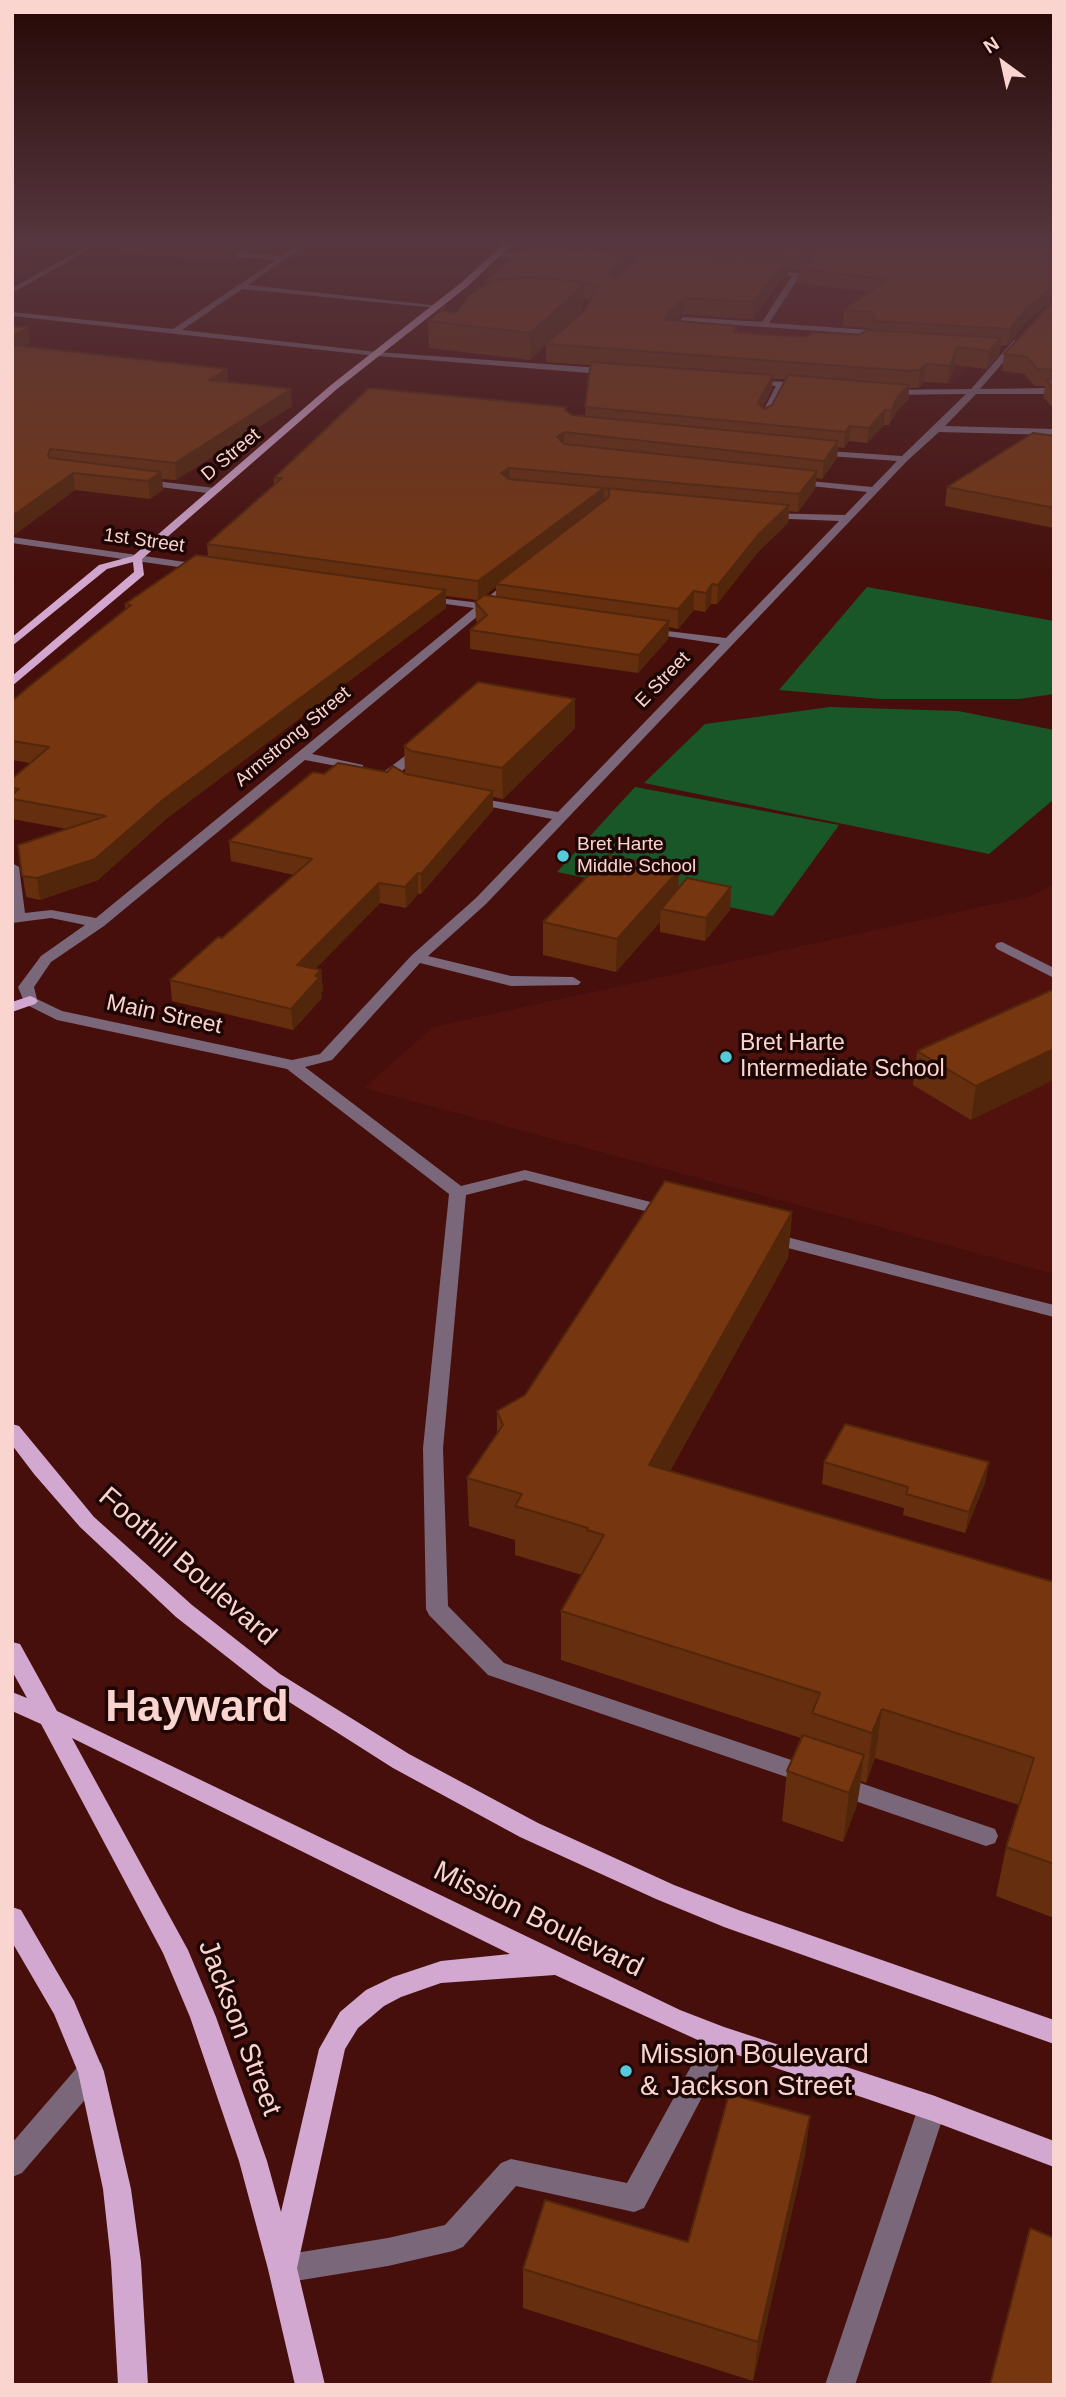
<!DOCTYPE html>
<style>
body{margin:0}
#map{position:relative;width:1066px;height:2397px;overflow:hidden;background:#460f0b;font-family:Arial,sans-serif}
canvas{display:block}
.frame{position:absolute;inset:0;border:14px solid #fad5cf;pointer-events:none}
.north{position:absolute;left:968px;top:28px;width:70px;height:70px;-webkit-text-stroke:5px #1e0605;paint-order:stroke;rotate:327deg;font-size:19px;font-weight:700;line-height:28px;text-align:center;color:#fad5cf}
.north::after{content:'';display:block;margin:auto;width:24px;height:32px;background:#fad5cf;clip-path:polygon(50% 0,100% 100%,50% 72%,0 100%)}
</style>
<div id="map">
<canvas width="1066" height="2397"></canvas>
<div class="frame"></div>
<div class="north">N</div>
</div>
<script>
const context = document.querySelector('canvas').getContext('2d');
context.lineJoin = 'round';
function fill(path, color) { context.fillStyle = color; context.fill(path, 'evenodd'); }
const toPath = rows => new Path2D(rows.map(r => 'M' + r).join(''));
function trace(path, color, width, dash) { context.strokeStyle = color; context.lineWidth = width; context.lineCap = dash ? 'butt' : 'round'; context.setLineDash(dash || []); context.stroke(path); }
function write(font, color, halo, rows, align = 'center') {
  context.font = font + ' Arial,sans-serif'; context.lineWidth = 7; context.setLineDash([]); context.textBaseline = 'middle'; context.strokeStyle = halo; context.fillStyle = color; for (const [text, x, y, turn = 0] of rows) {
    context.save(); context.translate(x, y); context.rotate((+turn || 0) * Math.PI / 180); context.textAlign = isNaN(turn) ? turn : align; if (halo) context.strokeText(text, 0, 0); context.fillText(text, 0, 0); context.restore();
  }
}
fill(toPath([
 [786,279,903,293,1023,312,952,384,628,362,687,307,765,311],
 [1054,884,1054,1274,364,1088,433,1027,1031,896]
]), '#51120e');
fill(toPath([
 [867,587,1054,621,1054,694,1019,699,882,699,779,690],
 [830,707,958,711,1054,730,1054,799,989,854,644,783,705,724],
 [635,787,839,825,773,916,557,872]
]), '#1a5728');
fill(toPath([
 [91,244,100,244,12,293,12,288,91,244],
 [248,244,255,246,245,253,282,256,299,244,307,244,248,285,441,306,437,308,242,289,182,330,377,352,614,369,618,372,614,375,377,356,12,316,12,312,173,329,276,260,235,257,235,253,248,244],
 [821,244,828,244,805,277,799,277,769,323,870,330,861,350,671,337,667,335,683,317,762,322,792,276,766,274,763,270,800,273,821,244],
 [685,322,764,327,862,334,855,345,677,333,685,322],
 [497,252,539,255,543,257,539,259,494,256,497,252],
 [1014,340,1021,342,980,389,1054,388,1054,394,976,394,945,426,1054,429,1054,435,939,432,907,461,486,904,428,956,511,976,573,977,581,982,578,985,511,986,420,963,332,1060,305,1067,461,1186,525,1170,678,1209,681,1213,678,1217,672,1218,525,1180,466,1195,443,1448,448,1606,504,1663,818,1769,822,1776,818,1783,810,1785,488,1675,429,1615,426,1609,423,1448,449,1194,287,1069,57,1020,25,1004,18,987,41,956,85,925,51,918,12,923,12,863,19,867,25,913,51,910,96,918,474,608,425,601,421,600,421,596,481,603,511,578,519,578,519,582,491,605,491,609,485,610,312,754,363,765,363,771,305,760,104,926,51,962,34,987,37,999,62,1011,292,1060,320,1054,412,955,476,898,552,819,466,802,466,796,558,812,720,644,646,633,642,632,642,628,726,638,839,521,767,518,763,517,763,513,845,515,867,492,792,484,789,483,789,479,872,487,897,461,816,455,813,454,813,450,902,456,966,394,886,395,883,394,883,390,971,389,1014,340],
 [747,380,806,383,810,386,806,389,785,387,769,419,764,422,759,419,776,386,750,385,747,380],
 [139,479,215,488,220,491,215,494,136,484,136,480,139,479],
 [12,537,206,565,211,568,206,571,12,543,12,537],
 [422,743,428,747,426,750,395,777,385,777,385,771,422,743],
 [1002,942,1054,968,1054,978,997,949,995,946,997,943,1002,942],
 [767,1232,1054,1305,1054,1317,761,1241,758,1237,767,1232],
 [837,1775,995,1829,998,1836,995,1843,986,1846,829,1792,825,1785,829,1778,837,1775],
 [720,2026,729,2030,733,2038,644,2208,634,2212,516,2186,463,2247,453,2251,388,2266,283,2283,273,2279,268,2269,273,2259,283,2255,388,2238,445,2225,501,2163,511,2159,627,2183,711,2030,720,2026],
 [91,2060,101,2063,104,2072,101,2081,22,2173,12,2177,12,2143,81,2063,91,2060],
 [932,2095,942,2099,946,2108,855,2385,825,2385,918,2108,922,2099,932,2095]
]), '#7b677a');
fill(toPath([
 [504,244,512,244,468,286,337,389,142,559,144,575,12,686,12,676,134,572,133,562,107,569,12,646,12,637,99,565,133,556,331,385,462,282,504,244],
 [30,996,35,998,38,1001,35,1004,12,1012,12,1002,30,996],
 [12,1424,19,1426,94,1517,192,1605,280,1674,409,1754,538,1823,674,1885,741,1911,1054,2020,1054,2044,724,1927,656,1899,520,1837,393,1768,264,1686,176,1617,80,1527,34,1474,12,1445,12,1424],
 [12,1642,20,1644,57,1711,680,2010,724,2027,932,2095,1054,2141,1054,2167,932,2121,711,2046,555,1975,441,1983,401,1997,384,2006,358,2028,345,2049,297,2268,325,2385,295,2385,268,2269,239,2161,190,2017,163,1953,41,1724,12,1711,12,1692,27,1698,12,1671,12,1642],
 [72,1738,510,1954,441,1961,393,1977,366,1990,340,2012,319,2049,281,2212,267,2161,216,2017,188,1950,72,1738],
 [12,1907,21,1910,74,2001,104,2072,131,2189,141,2262,148,2385,118,2385,111,2262,103,2189,78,2072,54,2014,12,1942,12,1907]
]), '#d2a8d0');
fill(toPath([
 [120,244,244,244,232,255,221,260,121,251],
 [543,244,817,244,803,265,808,264,822,244,1054,244,1054,300,1052,300,1025,323,1008,345,1001,345,999,355,987,369,955,365,948,383,924,382,918,388,909,388,908,400,897,411,889,425,884,425,867,443,849,441,844,448,838,447,837,458,822,479,816,478,815,489,798,512,789,511,788,523,758,552,717,604,711,604,705,612,694,610,678,629,669,627,668,639,638,673,470,649,470,630,478,623,476,620,475,602,477,600,446,596,446,608,166,819,98,880,40,900,26,897,18,845,67,829,12,819,12,779,30,763,12,760,12,701,125,610,125,604,208,557,207,544,274,485,274,478,566,411,572,415,585,416,590,365,546,362,546,345,530,360,429,348,428,321,446,312,455,314,486,285,529,250],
 [628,258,636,259,627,267],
 [788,270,799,270,798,283,869,292,844,310,843,326,868,328,872,330,859,335,806,337,737,332,737,326,677,321,683,314,753,319,780,281,787,279],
 [583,299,591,300,585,310,575,319,583,307],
 [772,379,785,379,772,405,764,409,762,408,772,389],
 [496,587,496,597,485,595],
 [1054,300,1054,409,1043,397,1045,386,1035,386,1024,374,1002,371,1004,354],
 [12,326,30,342,24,346,227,369,228,382,291,389,292,406,176,480,162,479,163,490,150,499,75,490,14,535,12,535],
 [1054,436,1054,528,945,506,947,487],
 [575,699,575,728,503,799,493,797,493,810,421,894,418,894,406,908,380,903,316,968,321,970,323,991,321,992,322,998,293,1030,172,1001,170,980,222,938,294,875,231,861,229,841,387,772,405,774,404,746],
 [679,870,678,888,731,887,730,910,705,941,660,932,660,922,616,972,543,955,543,922],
 [1054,989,971,1120,913,1085,917,1051],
 [792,1212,788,1258,670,1471,1054,1582,1054,1918,996,1896,1006,1847,1019,1805,875,1758,866,1783,861,1781,857,1805,843,1842,782,1821,787,1771,801,1738,561,1660,561,1611,582,1575,515,1555,515,1540,469,1526,467,1478,497,1433,497,1411,525,1395],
 [824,1462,989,1462,985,1483,965,1533,903,1515,904,1508,822,1484],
 [810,2116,805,2155,753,2381,523,2308,523,2269,688,2242]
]), '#652e0e');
fill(toPath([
 [232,244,244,244,232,255,221,260,220,250],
 [808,244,817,244,799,270,800,256],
 [628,253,627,268,609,288,609,272],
 [788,263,787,279,780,281,753,319,754,302,781,265],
 [12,265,14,280,12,281],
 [584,282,583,307,575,319,530,360,530,333],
 [1054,285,1052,300,1025,323,1008,345,1010,329,1027,308],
 [684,298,683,314,665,333,666,316],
 [28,327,30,342,12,353,12,337],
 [1001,338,999,355,987,369,989,351],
 [957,347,955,365,948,383,950,366],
 [926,364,924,382,918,388,920,370],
 [227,369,228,385,209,380],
 [773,375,772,389,757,418,758,403],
 [909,385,908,400,897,411,889,425,891,411,898,396],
 [291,389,292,406,176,480,175,463],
 [885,410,884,425,867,443,869,428],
 [850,426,849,441,844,448,845,432],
 [564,432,564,449,557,437],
 [838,441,837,458,822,479,824,461],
 [509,468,509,485,501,473],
 [817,471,815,489,798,512,799,494],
 [161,472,163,490,150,499,148,481],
 [73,473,75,490,14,535,12,535,12,516],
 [604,488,604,505,496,584,496,587,478,600,478,581],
 [789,505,788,523,758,552,717,604,718,585,759,534],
 [712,584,711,604,705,612,706,593],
 [446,590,446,608,166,819,98,880,40,900,37,878],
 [694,591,694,610,678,629,678,609],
 [669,621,668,639,638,673,639,655],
 [575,699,575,728,503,799,502,768],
 [493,791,493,810,421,894,421,874],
 [679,870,678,902,661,909,660,922,616,972,617,939],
 [418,873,418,894,406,908,405,887],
 [379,883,380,903,299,986,297,965],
 [731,887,730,910,705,941,706,918],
 [321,970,323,991,321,992,322,998,293,1030,291,1009],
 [1054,1049,1054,1080,971,1120,976,1086],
 [792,1212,788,1258,647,1513,649,1465],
 [989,1462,985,1483,965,1533,969,1512],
 [882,1709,875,1758,866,1783,872,1733],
 [864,1755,857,1805,843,1842,849,1793],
 [810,2116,805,2155,753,2381,758,2342]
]), '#52260b');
const building = toPath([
 [159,244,232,244,220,250,159,244],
 [634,244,808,244,800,256,634,244],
 [822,244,1041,244,1054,246,1054,285,1027,308,1010,329,873,321,875,316,870,312,844,310,886,280,799,268,801,265,808,264,822,244],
 [534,245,628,253,609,272,610,276,616,278,642,253,788,263,781,265,754,302,684,298,666,316,666,320,737,326,733,332,806,337,813,332,859,335,867,330,1001,338,989,351,957,347,950,366,926,364,920,370,908,371,546,344,585,310,599,285,583,283,584,282,528,277,486,281,523,249,529,250,534,245],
 [528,277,584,282,575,293,530,333,428,321,446,306,443,311,455,314,470,295,492,281,528,277],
 [1054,300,1054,370,1037,369,1027,357,1004,354,1054,300],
 [12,326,28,327,12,337,12,326],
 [12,345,227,369,209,380,291,389,175,463,50,449,48,456,50,458,161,472,148,481,73,473,12,516,12,345],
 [591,362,773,375,758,403,764,409,772,405,788,375,909,385,898,396,891,411,885,410,869,428,850,426,845,432,585,407,591,362],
 [1054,379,1054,390,1046,380,1054,379],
 [369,388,566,407,565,410,572,415,838,441,824,461,564,432,557,437,564,444,817,471,799,494,509,468,501,473,509,479,604,488,478,581,207,544,282,478,274,478,369,388],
 [1033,433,1054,436,1054,508,947,487,1033,433],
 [604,488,789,505,759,534,718,585,712,584,706,593,694,591,678,609,496,584,609,497,609,490,604,488],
 [196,555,446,590,164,799,95,859,37,878,22,876,18,845,106,816,12,799,12,795,19,789,12,788,12,779,49,747,12,741,12,701,32,684,131,605,125,604,196,555],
 [484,595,669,621,639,655,470,630,487,615,475,602,484,595],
 [478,682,575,699,502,768,411,751,404,746,478,682],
 [338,763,387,772,393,766,406,774,493,791,421,874,418,873,405,887,379,883,297,965,321,970,315,976,320,977,291,1009,170,980,218,937,222,938,312,859,229,841,313,772,324,774,338,763],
 [608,855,679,870,617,939,543,922,608,855],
 [687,878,731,887,706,918,661,909,687,878],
 [1054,989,1054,1049,976,1086,917,1051,1054,989],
 [665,1181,792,1212,649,1465,1054,1582,1054,1864,1006,1847,1034,1758,882,1709,872,1733,812,1713,820,1693,561,1611,604,1535,587,1530,588,1528,515,1506,522,1494,467,1478,503,1425,497,1411,525,1395,665,1181],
 [845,1424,989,1462,969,1512,906,1494,908,1487,824,1462,845,1424],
 [803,1735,864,1755,849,1793,787,1771,803,1735],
 [729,2094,810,2116,758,2342,523,2269,545,2200,688,2242,729,2094],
 [1030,2228,1054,2238,1054,2385,990,2385,1030,2228]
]);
fill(building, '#753610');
trace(building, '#52260b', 2);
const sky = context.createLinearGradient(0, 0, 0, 580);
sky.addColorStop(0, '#260806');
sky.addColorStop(0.42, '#57373f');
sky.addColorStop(1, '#57373f00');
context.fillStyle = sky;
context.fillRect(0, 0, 1066, 580);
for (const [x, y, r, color] of [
 [563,856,7,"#53cbdb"],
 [726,1057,7,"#53cbdb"],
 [626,2071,7,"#53cbdb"]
]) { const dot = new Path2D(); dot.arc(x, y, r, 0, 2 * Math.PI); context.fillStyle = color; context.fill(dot); trace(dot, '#1e0605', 2.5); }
write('19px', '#fad5cf', '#1e0605', [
 ["D Street",231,455,-40],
 ["1st Street",144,541,8],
 ["E Street",663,680,-46],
 ["Armstrong Street",293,737,-40]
]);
write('19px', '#fad5cf', '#1e0605', [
 ["Bret Harte",577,845],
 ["Middle School",577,867]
], 'left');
write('23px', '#fad5cf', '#1e0605', [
 ["Main Street",164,1015,12]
]);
write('23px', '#fad5cf', '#1e0605', [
 ["Bret Harte",740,1044],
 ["Intermediate School",740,1070]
], 'left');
write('28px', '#fad5cf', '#1e0605', [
 ["Foothill Boulevard",187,1567,41],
 ["Mission Boulevard",538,1920,26],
 ["Jackson Street",239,2028,69]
]);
write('28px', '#fad5cf', '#1e0605', [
 ["Mission Boulevard",640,2055],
 ["& Jackson Street",640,2087]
], 'left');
write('bold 44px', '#fad5cf', '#1e0605', [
 ["Hayward",197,1709]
]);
</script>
